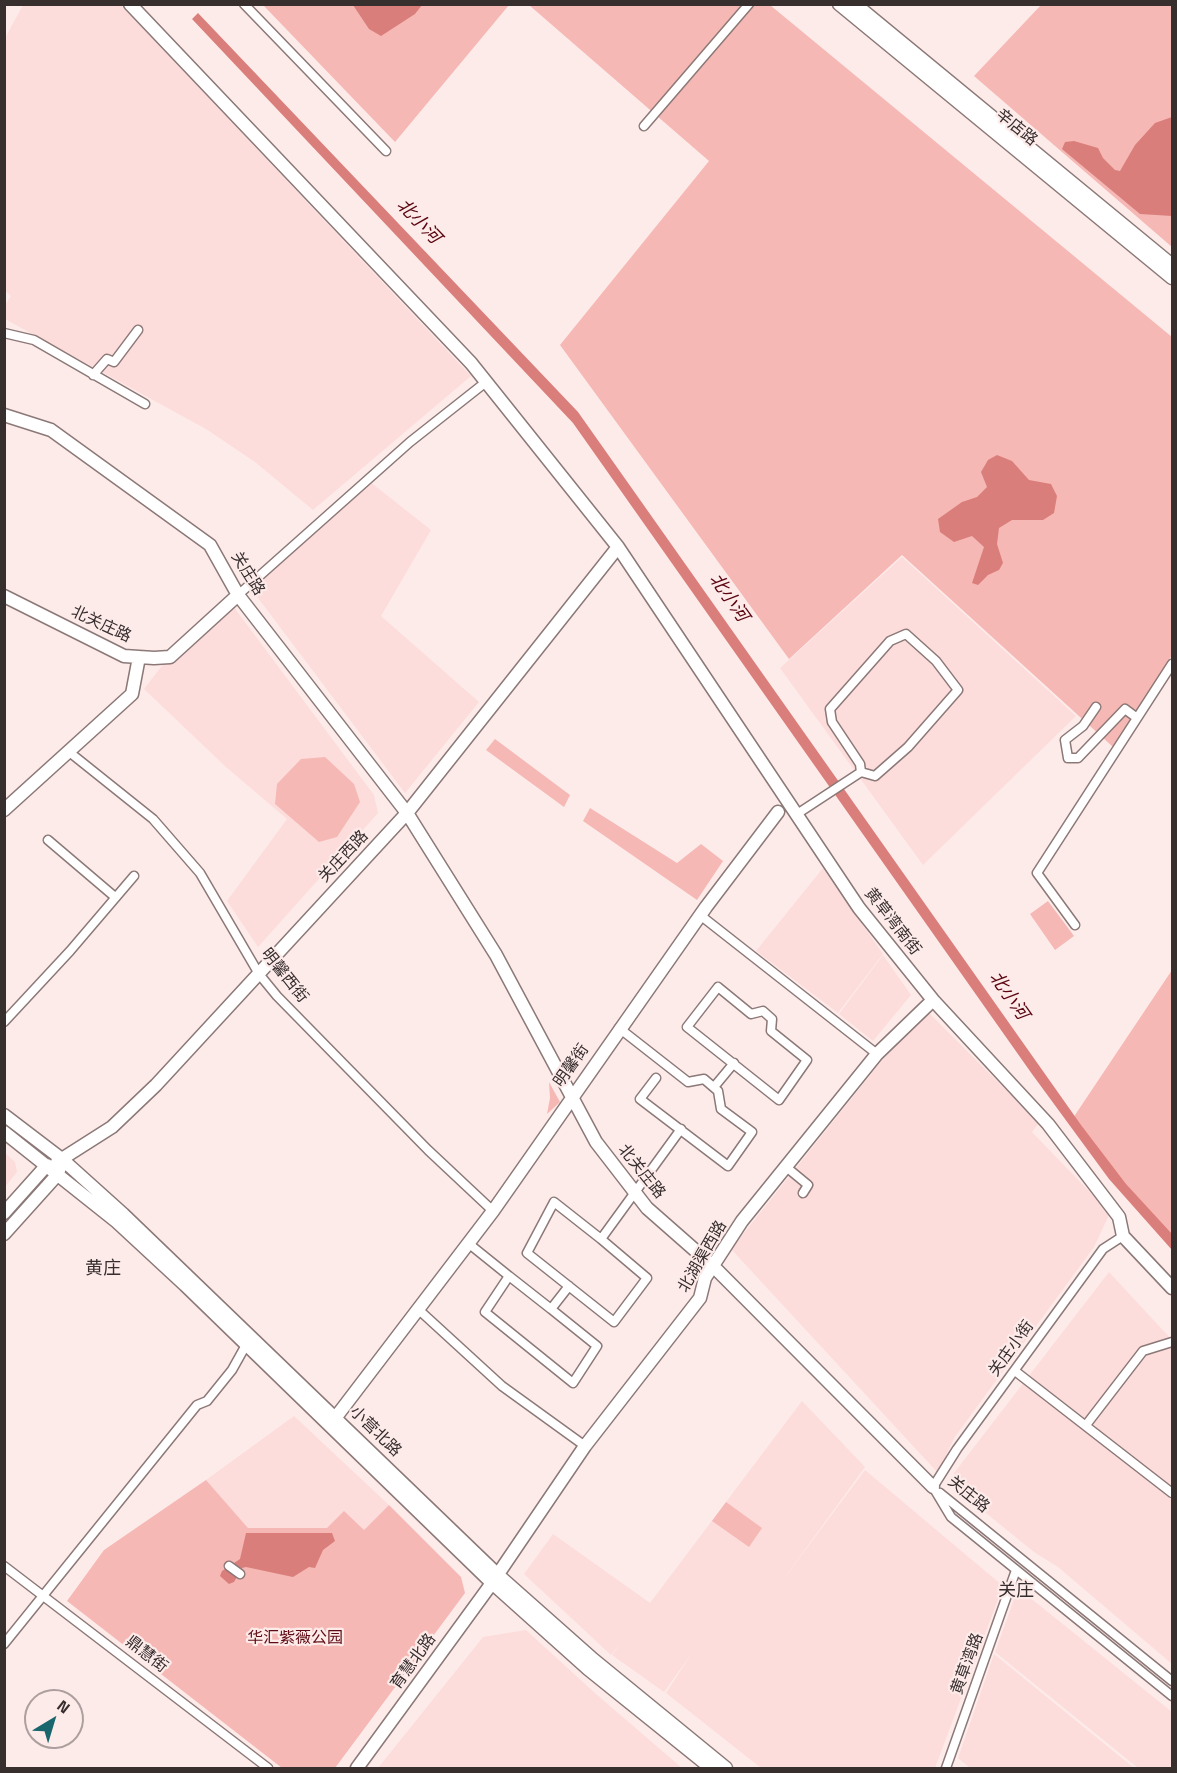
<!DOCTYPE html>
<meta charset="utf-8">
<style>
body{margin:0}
#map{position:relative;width:1177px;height:1773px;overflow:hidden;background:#fdebea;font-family:"Titillium Web",sans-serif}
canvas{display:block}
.frame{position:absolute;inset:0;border:6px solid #372e2e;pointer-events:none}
.north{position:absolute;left:24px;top:1689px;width:60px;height:60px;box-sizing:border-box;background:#fdebea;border:2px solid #ae9f9f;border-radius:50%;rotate:38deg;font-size:16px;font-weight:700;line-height:24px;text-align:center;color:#372e2e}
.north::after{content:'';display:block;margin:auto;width:21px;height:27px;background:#19676c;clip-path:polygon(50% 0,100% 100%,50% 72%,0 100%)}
</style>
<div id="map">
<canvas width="1177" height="1773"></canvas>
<div class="frame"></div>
<div class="north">N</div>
</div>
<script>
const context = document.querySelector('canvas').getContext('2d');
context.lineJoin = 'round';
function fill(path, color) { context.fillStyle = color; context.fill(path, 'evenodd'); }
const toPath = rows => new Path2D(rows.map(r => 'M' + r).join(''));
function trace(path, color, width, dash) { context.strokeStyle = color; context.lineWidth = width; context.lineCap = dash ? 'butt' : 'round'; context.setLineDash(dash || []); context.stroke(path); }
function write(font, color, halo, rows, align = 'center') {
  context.font = font + ' "Titillium Web","Noto Sans SC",sans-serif'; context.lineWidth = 4.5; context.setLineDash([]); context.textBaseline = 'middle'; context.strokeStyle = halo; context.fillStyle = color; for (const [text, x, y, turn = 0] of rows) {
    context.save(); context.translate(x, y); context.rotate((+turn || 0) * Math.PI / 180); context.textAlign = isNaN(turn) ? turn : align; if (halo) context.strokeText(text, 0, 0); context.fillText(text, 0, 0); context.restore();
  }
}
fill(toPath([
 [23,5,121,5,471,376,313,510,255,462,206,429,5,319,5,305,11,296,4,290,5,38],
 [369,481,431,530,381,616,479,702,405,793,252,590],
 [902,557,1076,716,923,865,780,668],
 [233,606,374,795,378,813,258,947,227,901,287,819,226,767,144,689,164,663],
 [823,868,883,954,838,1013,756,951],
 [883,955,911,995,873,1041,839,1014],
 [924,1008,1039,1123,1032,1132,1110,1213,1094,1247,954,1438,938,1473,731,1249],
 [5,1153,15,1162,17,1172,5,1187],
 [1109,1272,1172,1340,1172,1664,1058,1567,1034,1552,960,1492,954,1473],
 [802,1401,865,1467,777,1588,865,1470,1003,1586,935,1768,761,1768,666,1693,692,1653,664,1692,612,1655,621,1643,611,1655,524,1574,553,1534,650,1603],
 [294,1416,389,1505,364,1530,248,1528,206,1480],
 [1018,1588,1172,1712,1172,1768,1138,1768,995,1652],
 [526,1630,596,1694,682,1768,378,1768,483,1637],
 [994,1654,1134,1768,970,1768,958,1758]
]), '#fcdddb');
fill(toPath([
 [263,5,509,5,395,142],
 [529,5,770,5,1172,337,1172,655,1113,747,902,555,789,659,560,345,709,161],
 [1041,5,1172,5,1172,247,974,76],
 [495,739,570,795,564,807,486,750],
 [325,757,354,784,360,802,337,837,319,842,275,804,277,784,301,759],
 [590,808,677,863,701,844,723,861,697,900,583,821],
 [1048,901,1074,936,1055,950,1030,914],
 [1172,970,1172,1240,1071,1121],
 [549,1082,560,1102,547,1114,550,1098],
 [206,1480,248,1528,327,1528,344,1511,364,1530,389,1505,461,1577,465,1593,335,1768,282,1768,67,1601,104,1550],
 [726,1502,762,1528,749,1547,712,1521]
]), '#f6b8b4');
fill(toPath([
 [353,5,422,5,415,14,381,36,369,29],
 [198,13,578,412,1081,1125,1126,1184,1172,1234,1172,1250,1109,1179,1032,1074,573,423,192,19],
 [1172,117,1172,216,1140,214,1062,149,1065,142,1074,141,1098,148,1103,158,1115,170,1120,171,1135,145,1155,123],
 [997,455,1012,461,1029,480,1051,484,1057,496,1054,513,1043,520,1012,520,999,528,997,544,1003,563,999,570,988,575,978,585,972,583,984,547,972,536,954,542,940,532,938,519,962,502,977,497,987,487,981,472,988,460],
 [246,1533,332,1533,335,1541,323,1550,315,1568,309,1567,293,1577,246,1567,242,1568,234,1582,229,1584,220,1576,222,1571,240,1559]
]), '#da7e7b');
const street = toPath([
 [244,4,386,151],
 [644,126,749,4],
 [4,333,34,340,145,404],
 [93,375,107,359,114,362,138,330],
 [238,595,410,442,486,382],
 [1096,707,1083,726,1065,740,1068,758,1078,758,1125,709,1137,718],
 [68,751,153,819,200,873,259,974,277,996,428,1150,493,1211],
 [797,814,861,772,875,776,908,747,958,690,936,661,906,634,890,641,830,709,832,722,860,764,861,772],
 [48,840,115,897],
 [700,915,877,1054],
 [1075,925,1037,873,1172,664],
 [718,987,751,1014,763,1011,772,1019,771,1031,807,1060,779,1100,687,1027,718,987],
 [4,1022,70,951,134,876],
 [619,1028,688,1082,704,1079,718,1091,721,1109,752,1132,728,1166,640,1099,656,1078],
 [714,1087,734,1063],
 [785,1166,808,1185,803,1193],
 [601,1239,647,1278,614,1322,527,1253,554,1202,601,1239,681,1129],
 [468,1243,509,1276],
 [551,1309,597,1346,573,1383,485,1312,509,1276,551,1309,569,1286],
 [419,1310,502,1386,585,1446],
 [1015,1371,1172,1493],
 [1086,1425,1143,1351,1172,1342],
 [933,1487,951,1517,1172,1696],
 [933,1487,957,1449,1103,1249,1123,1236],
 [940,1493,1172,1681],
 [4,1566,268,1768],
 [229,1566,240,1574],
 [4,1644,197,1405,207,1401,232,1370,246,1345],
 [946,1768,1016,1570]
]);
const secondary = toPath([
 [130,4,471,363,618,547,859,908,933,1000,1048,1124,1119,1217,1123,1236,1172,1288],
 [4,415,51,430,210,545,238,595,407,813,496,955,596,1142,647,1208,713,1266,933,1487],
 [4,596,124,656,154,658,170,657,238,595],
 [4,810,132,694,139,657],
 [4,1115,63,1160,123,1214,497,1574,594,1660,726,1768],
 [4,1132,117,1222,185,1285,492,1583,588,1669,711,1768],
 [57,1162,112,1127,156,1085,407,813,618,547],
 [4,1213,47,1165],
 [4,1234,58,1174,60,1167],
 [336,1417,493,1211,706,907,778,812],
 [357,1768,492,1583,585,1446,700,1298,705,1278,742,1221,877,1054,933,1000]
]);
const primary = toPath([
 [839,4,1172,278],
 [855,4,1172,265]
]);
trace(street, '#8b7877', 11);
trace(secondary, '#8b7877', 15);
trace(primary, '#8b7877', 15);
trace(street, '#fff', 8);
trace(secondary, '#fff', 12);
trace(primary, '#fff', 12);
write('16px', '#372e2e', '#fdebea', [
 ["辛店路",1016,128,39],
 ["关庄路",247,574,58],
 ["北关庄路",101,625,25],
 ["关庄西路",344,857,-47],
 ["黄草湾南街",892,922,52],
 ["明馨西街",284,976,51],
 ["明馨街",572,1066,-55],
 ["北关庄路",641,1172,51],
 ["北湖渠西路",703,1257,-60],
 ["关庄小街",1012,1349,-54],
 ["小营北路",375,1432,44],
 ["关庄路",968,1495,39],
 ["鼎慧街",146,1655,38],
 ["育慧北路",414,1662,-54],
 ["黄草湾路",968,1664,-70]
]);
write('16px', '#5f0b14', '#fdebea', [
 ["华汇紫薇公园",295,1639]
]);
write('italic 18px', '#5a0510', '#fdebea', [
 ["北小河",418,222,46],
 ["北小河",728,598,55],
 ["北小河",1008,996,55]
]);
write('18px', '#372e2e', '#fdebea', [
 ["黄庄",103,1270],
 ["关庄",1016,1592]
]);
</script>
